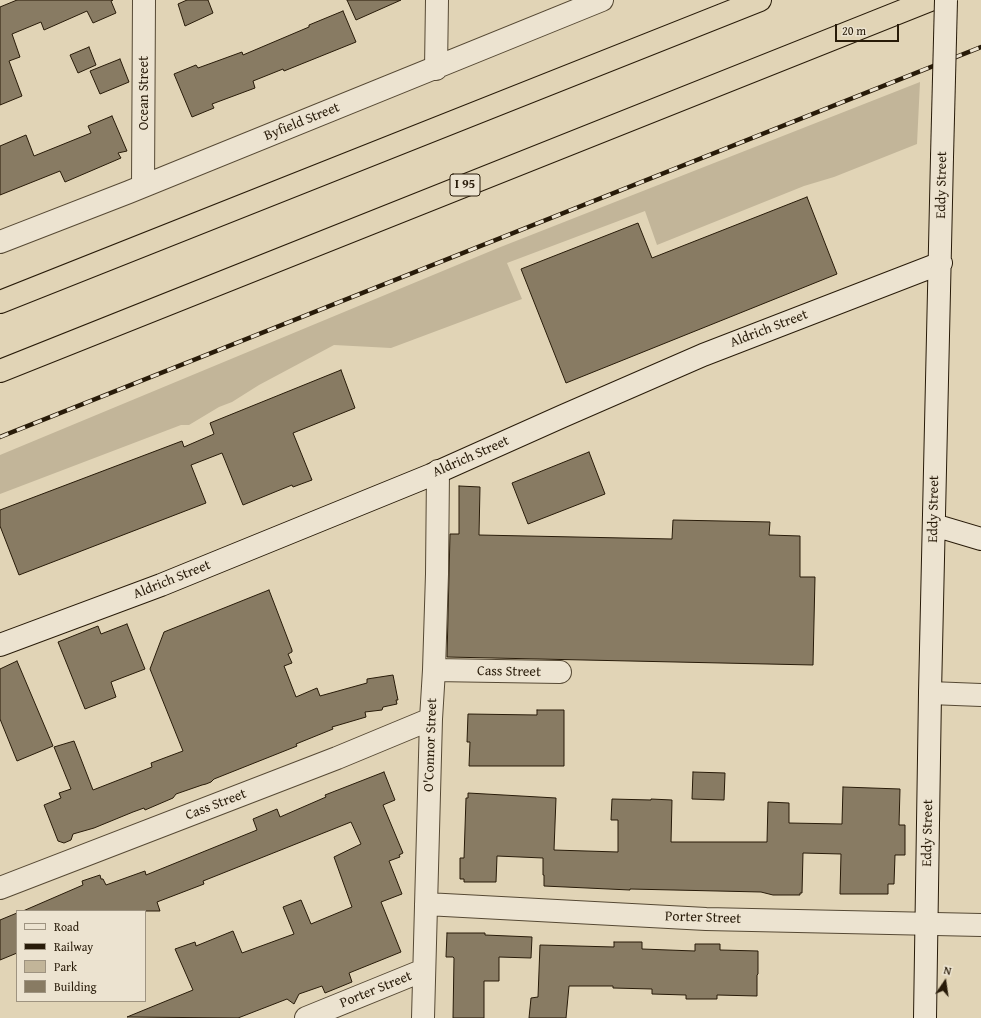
<!DOCTYPE html>
<style>
body{margin:0}
#map{position:relative;width:981px;height:1018px;overflow:hidden;background:#e1d4b6;font-family:"Gentium Book Plus",serif}
canvas{display:block}
.legend{position:absolute;left:16px;top:910px;width:130px;height:92px;box-sizing:border-box;background:#ece3d0;border:1px solid #9e9380;margin:0;padding:5px 7px;list-style:none;font-size:12px;color:#281b09}
.legend li{display:flex;align-items:center;gap:8px;height:20px}
.legend b{width:20px;border:1px solid #9e9380}
.north{position:absolute;left:925px;top:962px;width:40px;height:40px;-webkit-text-stroke:3px #ece3d0;paint-order:stroke;rotate:13deg;font-size:11px;font-weight:700;line-height:16px;text-align:center;color:#281b09}
.north::after{content:'';display:block;margin:auto;width:14px;height:18px;background:#281b09;clip-path:polygon(50% 0,100% 100%,50% 72%,0 100%)}
.scale{position:absolute;left:835px;top:24px;width:64px;height:18px;box-sizing:border-box;border:2px solid #281b09;border-top:0;padding-left:5px;font-size:12px;line-height:14px;white-space:nowrap;color:#281b09;-webkit-text-stroke:3px #ece3d0;paint-order:stroke}
</style>
<div id="map">
<canvas width="981" height="1018"></canvas>
<ul class="legend">
<li><b style="height:5px;background:#ece3d0"></b>Road</li>
<li><b style="height:5px;background:#281b09"></b>Railway</li>
<li><b style="height:11px;background:#c2b599"></b>Park</li>
<li><b style="height:11px;background:#887b63"></b>Building</li>
</ul>
<div class="north">N</div>
<div class="scale">20 m</div>
</div>
<script>
const context = document.querySelector('canvas').getContext('2d');
context.lineJoin = 'round';
function fill(path, color) { context.fillStyle = color; context.fill(path, 'evenodd'); }
const toPath = rows => new Path2D(rows.map(r => 'M' + r).join(''));
function trace(path, color, width, dash) { context.strokeStyle = color; context.lineWidth = width; context.lineCap = dash ? 'butt' : 'round'; context.setLineDash(dash || []); context.stroke(path); }
function write(font, color, halo, rows, align = 'center') {
  context.font = font + ' "Gentium Book Plus",serif'; context.lineWidth = 3; context.setLineDash([]); context.textBaseline = 'middle'; context.strokeStyle = halo; context.fillStyle = color; for (const [text, x, y, turn = 0] of rows) {
    context.save(); context.translate(x, y); context.rotate((+turn || 0) * Math.PI / 180); context.textAlign = isNaN(turn) ? turn : align; if (halo) context.strokeText(text, 0, 0); context.fillText(text, 0, 0); context.restore();
  }
}
fill(toPath([
 [920,82,917,144,834,177,804,186,657,245,645,211,507,263,522,299,391,348,334,345,259,385,232,402,219,407,189,425,181,425,0,494,0,455,498,248]
]), '#c2b599');
const building = toPath([
 [17,0,113,0,111,1,116,13,93,23,87,11,44,30,41,22,12,34,20,57,9,61,22,96,0,105,0,7,17,0],
 [187,0,208,0,213,13,185,26,178,4,187,0],
 [347,0,401,0,356,20,347,0],
 [343,11,356,42,284,71,283,69,253,81,255,88,212,104,214,108,192,117,174,74,196,65,198,68,242,52,243,55,309,27,309,25,343,11],
 [89,47,96,65,78,73,70,55,89,47],
 [120,59,129,82,100,94,90,71,120,59],
 [112,116,127,151,118,153,121,158,65,182,60,171,0,195,0,146,26,135,34,156,91,133,88,126,112,116],
 [807,197,837,274,566,383,521,269,638,223,652,258,807,197],
 [341,370,355,408,293,433,312,480,293,487,292,485,243,505,222,453,191,465,206,503,19,575,0,526,0,510,182,441,184,447,214,434,210,423,341,370],
 [589,452,605,494,528,524,512,483,589,452],
 [459,486,480,487,479,535,672,539,673,520,770,522,769,535,800,536,800,577,815,577,813,665,447,657,450,534,459,534,459,486],
 [269,590,292,650,292,652,288,654,292,663,284,666,296,697,317,688,320,696,367,683,367,679,393,675,398,700,396,700,397,704,383,707,382,710,365,712,366,717,332,727,333,729,296,744,297,746,214,779,211,782,206,784,202,785,176,794,173,798,145,810,144,808,133,812,94,828,73,834,71,840,64,843,58,841,44,805,61,798,59,793,71,789,54,747,74,741,93,790,152,767,151,763,183,751,150,669,164,632,269,590],
 [127,624,145,669,111,682,116,697,85,709,58,642,98,626,101,634,127,624],
 [17,661,53,746,17,761,0,719,0,669,17,661],
 [537,710,564,710,564,766,469,766,470,742,467,742,468,714,537,715,537,710],
 [384,772,395,800,383,805,403,853,399,855,400,857,389,861,402,894,381,902,401,952,349,973,352,982,325,993,322,986,299,994,294,1004,287,999,238,1018,127,1017,193,990,175,949,195,942,196,946,233,931,242,953,294,934,283,907,301,900,311,924,352,907,334,857,361,844,351,822,203,881,204,884,157,902,160,911,23,911,83,885,82,881,100,875,101,879,103,879,106,885,145,871,146,875,257,830,253,819,277,809,280,817,326,797,325,795,384,772],
 [693,772,725,773,724,800,692,799,693,772],
 [843,787,900,789,899,825,905,825,905,855,895,855,894,884,888,884,888,894,840,894,841,854,803,853,802,893,800,893,800,895,773,895,761,892,630,889,630,890,544,886,544,875,543,875,543,858,497,856,496,882,464,882,464,879,460,879,460,858,464,858,466,798,468,798,468,793,556,798,554,850,618,852,618,820,611,820,612,799,651,800,651,799,672,800,671,842,767,842,768,802,789,803,789,823,842,824,843,787],
 [17,913,17,953,0,960,0,920,17,913],
 [447,933,485,933,485,935,532,937,531,958,499,957,499,981,484,981,484,1018,453,1018,454,958,453,957,446,957,447,933],
 [614,942,642,942,642,949,695,951,695,944,720,944,720,950,758,951,758,974,757,975,757,996,717,995,717,999,686,999,686,995,652,994,652,989,613,988,613,986,569,986,566,1018,529,1018,531,998,538,997,540,945,614,947,614,942]
]);
fill(building, '#887b63');
trace(building, '#281b09', 1);
const street = toPath([
 [436,69,437,0],
 [143,186,144,0],
 [0,242,129,192,602,0],
 [434,670,560,672],
 [930,693,981,695],
 [0,888,337,758,431,719],
 [426,904,706,919,981,925],
 [306,1018,424,970],
 [423,1018,431,719,434,670,437,574,438,471]
]);
const secondary = toPath([
 [934,525,981,539],
 [0,645,161,585,431,475,563,416,703,355,941,263],
 [925,1018,930,693,942,157]
]);
const highway = toPath([
 [0,302,760,0],
 [0,371,930,0]
]);
trace(street, '#564934', 24);
trace(secondary, '#281b09', 24);
trace(highway, '#281b09', 24);
trace(street, '#ece3d0', 22);
trace(secondary, '#ece3d0', 22);
trace(highway, '#e1d4b6', 22);
const rail = toPath([
 [0,437,981,47]
]);
trace(rail, '#281b09', 4.5);
trace(rail, '#ece3d0', 3, [9]);
const secondaryBridge = toPath([
 [942,157,946,0]
]);
trace(secondaryBridge, '#281b09', 24, []);
trace(secondaryBridge, '#ece3d0', 22);
for (const [x, y, w] of [
 [465,185,30]
]) { const box = new Path2D(); box.roundRect(x - w / 2, y - 11, w, 22, 3); context.fillStyle = '#ece3d0'; context.fill(box); trace(box, '#281b09', 1); }
write('bold 13px', '#281b09', null, [
 ["I 95",465,185]
]);
write('14px', '#281b09', '#ece3d0', [
 ["Ocean Street",144,93,-90],
 ["Byfield Street",302,122,-22],
 ["Eddy Street",942,185,-89],
 ["Aldrich Street",769,329,-21],
 ["Aldrich Street",471,457,-24],
 ["Eddy Street",934,509,-89],
 ["Aldrich Street",172,580,-22],
 ["Cass Street",509,672,1],
 ["O'Connor Street",431,745,-88],
 ["Cass Street",216,805,-21],
 ["Eddy Street",928,833,-89],
 ["Porter Street",703,918,2],
 ["Porter Street",376,990,-22]
]);
</script>
